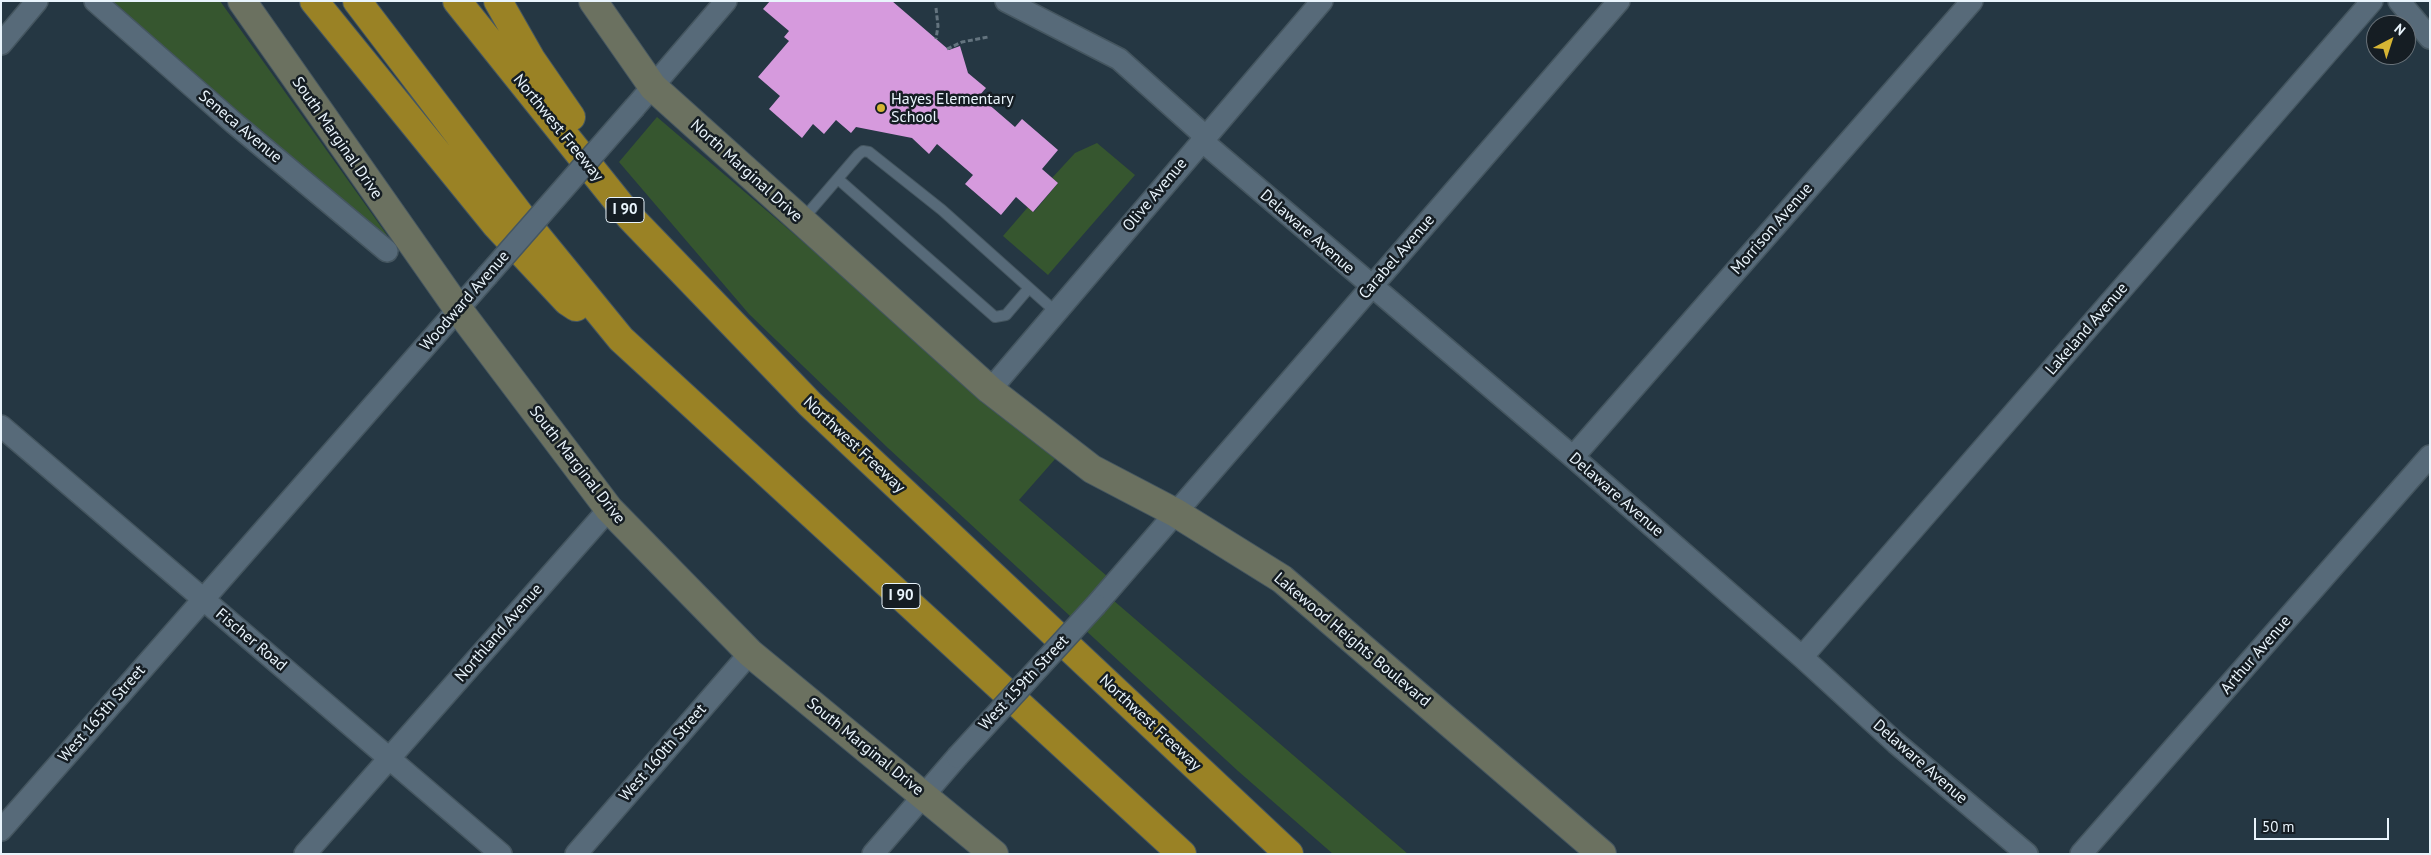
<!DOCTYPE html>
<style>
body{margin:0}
#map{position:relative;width:2431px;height:855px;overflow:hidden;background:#253743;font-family:"PT Sans",sans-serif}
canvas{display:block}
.frame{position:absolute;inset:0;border:2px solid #e9f4fc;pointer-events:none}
.north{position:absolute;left:2366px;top:15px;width:50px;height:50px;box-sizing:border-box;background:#151d23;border:1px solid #6a737a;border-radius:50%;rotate:40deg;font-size:14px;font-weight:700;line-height:20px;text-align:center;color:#e9f4fc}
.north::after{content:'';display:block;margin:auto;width:18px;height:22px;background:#d6b534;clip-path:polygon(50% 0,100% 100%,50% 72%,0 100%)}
.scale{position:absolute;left:2254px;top:818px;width:135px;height:22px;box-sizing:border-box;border:2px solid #e9f4fc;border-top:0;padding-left:6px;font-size:15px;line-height:18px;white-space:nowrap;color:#e9f4fc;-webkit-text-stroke:4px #151d23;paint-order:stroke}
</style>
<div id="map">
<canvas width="2431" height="855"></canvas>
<div class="frame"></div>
<div class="north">N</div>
<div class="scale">50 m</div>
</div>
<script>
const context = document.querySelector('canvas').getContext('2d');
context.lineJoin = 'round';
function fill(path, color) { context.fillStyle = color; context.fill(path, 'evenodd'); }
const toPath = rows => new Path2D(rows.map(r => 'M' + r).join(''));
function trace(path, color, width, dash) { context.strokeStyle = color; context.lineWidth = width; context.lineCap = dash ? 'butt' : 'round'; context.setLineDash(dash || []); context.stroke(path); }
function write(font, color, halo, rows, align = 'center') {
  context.font = font + ' "PT Sans",sans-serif'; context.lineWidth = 5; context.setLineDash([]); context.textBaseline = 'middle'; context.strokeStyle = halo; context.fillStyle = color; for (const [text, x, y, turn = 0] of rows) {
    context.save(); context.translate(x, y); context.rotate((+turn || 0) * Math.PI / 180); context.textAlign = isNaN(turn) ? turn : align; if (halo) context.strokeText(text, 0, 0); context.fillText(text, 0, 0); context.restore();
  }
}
fill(toPath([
 [109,1,220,1,387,235,385,236,242,116],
 [657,117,1056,458,1019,500,1108,577,1099,588,1408,854,1333,854,1238,771,888,448,749,314,619,162],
 [1097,143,1135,175,1048,275,1003,236,1028,207,1034,212,1058,183,1052,178,1075,153]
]), '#36562f');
fill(toPath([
 [770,1,892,1,949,50,960,46,968,73,986,88,979,96,1015,127,1022,119,1058,150,1042,169,1058,183,1033,212,1016,197,1001,215,965,184,973,175,937,144,929,154,912,138,856,127,851,133,836,120,824,134,813,124,802,138,769,109,780,96,758,77,789,41,784,37,789,31,763,9]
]), '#d69add');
const lane = toPath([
 [838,179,995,317,1006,315,1029,288],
 [803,219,858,155,863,151,869,152,942,210,1056,312]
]);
const street = toPath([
 [95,1,234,123,387,251],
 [1006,1,1119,59,1205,136],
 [2399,1,2430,38],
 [1,44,37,1],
 [635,107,726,1],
 [1201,140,1573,457,1802,657,1896,743,2027,854],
 [990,390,1322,1],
 [1,426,501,854],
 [1573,457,1972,1],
 [1096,605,1619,1],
 [1802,657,2372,1],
 [1,830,487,276],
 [305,854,609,509],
 [576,854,750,653],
 [873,854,957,757],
 [2081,854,2430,456]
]);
const secondary = toPath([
 [242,1,458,309,609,509,750,653,994,854],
 [593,1,653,87,990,390,1092,469,1176,513,1282,579,1602,854]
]);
const highway = toPath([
 [314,1,496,225,567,301,576,307],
 [357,1,523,219,621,339,1182,854],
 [457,1,630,217,810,404,1289,854],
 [498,1,531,59,571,117]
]);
trace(lane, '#455660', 12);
trace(street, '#455660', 24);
trace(secondary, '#455660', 30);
trace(highway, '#455660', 30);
trace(toPath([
 [936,8,938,26,936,39],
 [947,49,962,42,988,37]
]), '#64747f', 3, [5, 2.5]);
trace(lane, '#576a79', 10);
trace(street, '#576a79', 21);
trace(secondary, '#6b7160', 28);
trace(highway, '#9a8225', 28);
const streetBridge = toPath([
 [487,276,635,107],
 [957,757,1096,605]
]);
trace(streetBridge, '#455660', 24, []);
trace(streetBridge, '#576a79', 21);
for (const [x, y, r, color] of [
 [881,108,5,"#d6b534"]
]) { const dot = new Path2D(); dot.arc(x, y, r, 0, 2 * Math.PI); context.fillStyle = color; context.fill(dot); trace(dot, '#151d23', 2); }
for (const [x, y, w] of [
 [625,210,38],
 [901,596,38]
]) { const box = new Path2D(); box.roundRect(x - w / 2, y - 12.5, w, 25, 4); context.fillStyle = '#151d23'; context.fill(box); trace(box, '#e9f4fc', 1); }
write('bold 15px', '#e9f4fc', null, [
 ["I 90",625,210],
 ["I 90",901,596]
]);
write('16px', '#e9f4fc', '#151d23', [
 ["Hayes Elementary",891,99],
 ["School",891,117]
], 'left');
write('16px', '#e9f4fc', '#151d23', [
 ["Seneca Avenue",240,127,40],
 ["Northwest Freeway",558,128,51],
 ["South Marginal Drive",337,138,55],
 ["North Marginal Drive",746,171,42],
 ["Olive Avenue",1155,195,-50],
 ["Morrison Avenue",1772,229,-49],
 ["Delaware Avenue",1307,232,41],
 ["Carabel Avenue",1397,257,-49],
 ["Woodward Avenue",465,301,-49],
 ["Lakeland Avenue",2087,329,-49],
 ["Northwest Freeway",854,445,43],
 ["South Marginal Drive",577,465,52],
 ["Delaware Avenue",1616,495,41],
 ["Northland Avenue",499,633,-49],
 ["Fischer Road",251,640,40],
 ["Lakewood Heights Boulevard",1352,640,40],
 ["Arthur Avenue",2256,655,-49],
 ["West 159th Street",1024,683,-47],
 ["West 165th Street",102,714,-49],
 ["Northwest Freeway",1150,723,43],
 ["South Marginal Drive",865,747,39],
 ["West 160th Street",663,753,-49],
 ["Delaware Avenue",1920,762,41]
]);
</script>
